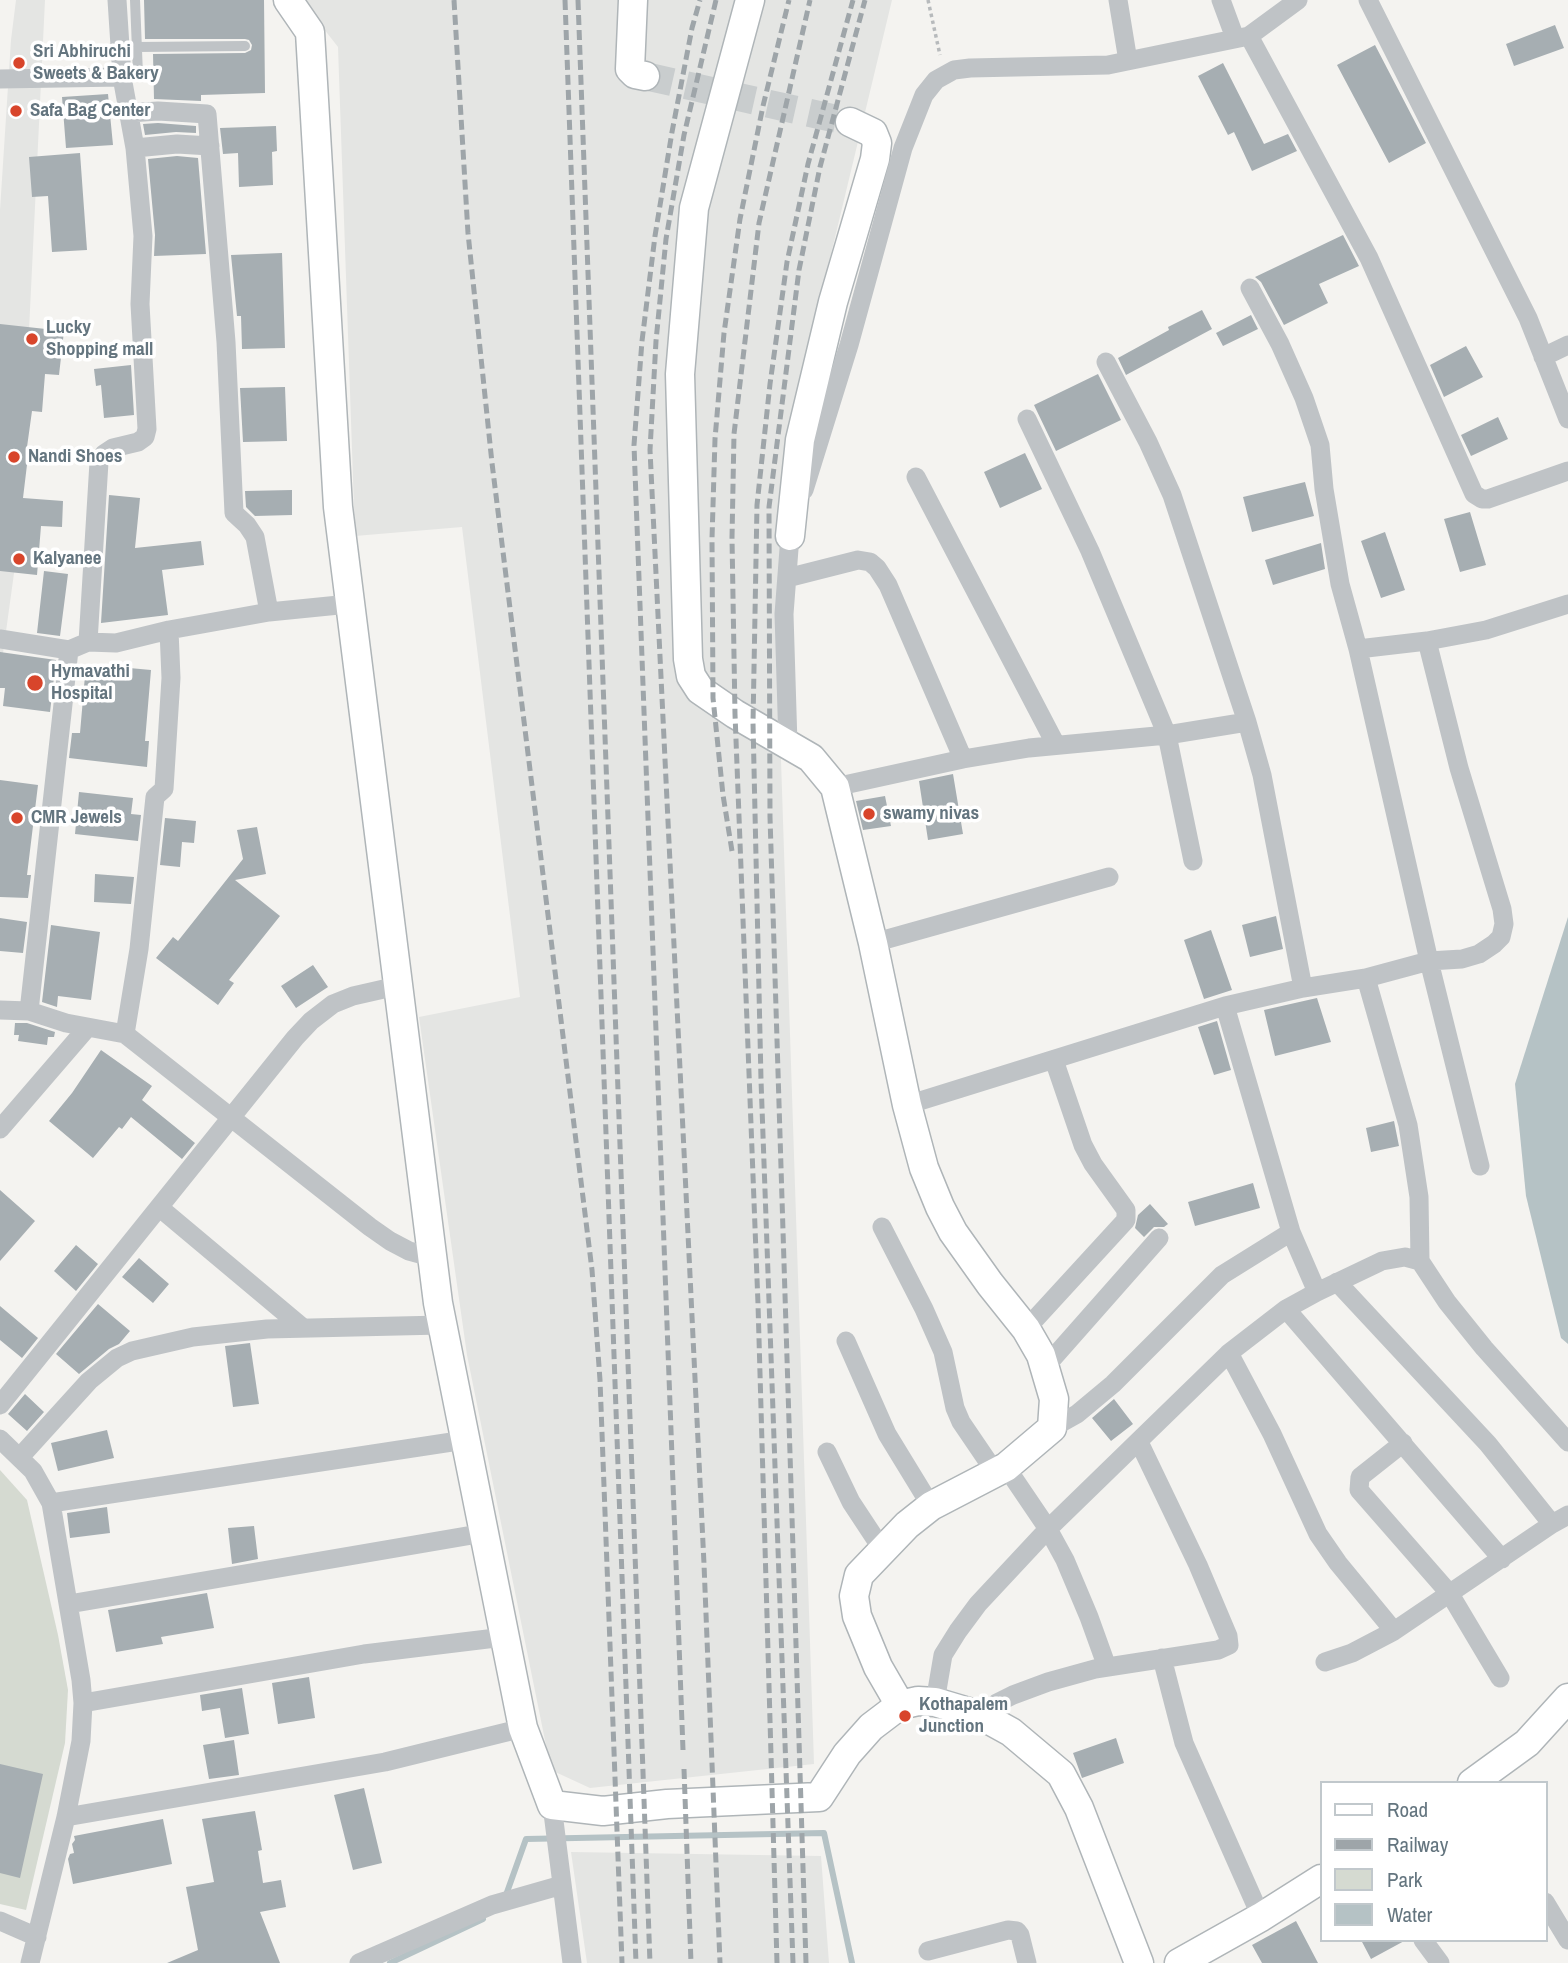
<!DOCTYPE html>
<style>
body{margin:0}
#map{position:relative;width:1568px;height:1963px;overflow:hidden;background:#f4f3f0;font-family:"Archivo Narrow",sans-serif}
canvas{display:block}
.legend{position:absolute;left:1320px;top:1781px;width:228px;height:161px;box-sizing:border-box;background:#fff;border:2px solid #c1c8cc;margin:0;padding:9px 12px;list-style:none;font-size:21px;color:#64757f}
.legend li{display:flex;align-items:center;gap:14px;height:35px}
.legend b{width:35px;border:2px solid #c1c8cc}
</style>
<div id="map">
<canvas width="1568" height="1963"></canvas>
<ul class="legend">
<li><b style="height:9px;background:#fff"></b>Road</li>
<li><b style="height:9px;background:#9ea5a9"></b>Railway</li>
<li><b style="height:19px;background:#d5dad1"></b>Park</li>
<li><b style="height:19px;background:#b5c2c5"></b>Water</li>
</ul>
</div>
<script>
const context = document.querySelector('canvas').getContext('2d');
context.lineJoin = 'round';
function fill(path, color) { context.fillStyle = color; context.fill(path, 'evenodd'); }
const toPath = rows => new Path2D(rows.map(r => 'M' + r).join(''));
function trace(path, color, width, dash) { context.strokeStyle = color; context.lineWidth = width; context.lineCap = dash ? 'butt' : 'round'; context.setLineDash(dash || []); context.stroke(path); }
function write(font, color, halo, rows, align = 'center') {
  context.font = font + ' "Archivo Narrow",sans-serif'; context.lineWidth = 7; context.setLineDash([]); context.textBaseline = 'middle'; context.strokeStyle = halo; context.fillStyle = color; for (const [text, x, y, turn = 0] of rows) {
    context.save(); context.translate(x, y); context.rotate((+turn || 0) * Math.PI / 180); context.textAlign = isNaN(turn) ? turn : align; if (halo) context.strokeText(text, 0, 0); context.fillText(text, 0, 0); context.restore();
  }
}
fill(toPath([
 [16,0,45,0,19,537,0,675,0,210,11,40],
 [306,0,892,0,801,379,781,545,781,760,814,1764,590,1788,551,1770,467,1355,419,1017,520,997,462,527,355,536,338,47,306,6],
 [571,1852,821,1856,829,1963,587,1963]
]), '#e4e5e3');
fill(toPath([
 [0,1470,27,1500,58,1635,68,1690,65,1743,26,1910,0,1904]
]), '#d5dad1');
fill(toPath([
 [1568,917,1568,1344,1561,1338,1526,1196,1515,1084]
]), '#b5c2c5');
trace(toPath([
 [506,1895,526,1839,824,1833,852,1963],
 [390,1963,483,1919]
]), '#b5c2c5', 6);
fill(toPath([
 [144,0,264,0,265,93,201,95,201,101,154,99,153,54,245,53,251,50,252,45,249,40,245,39,145,39],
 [1555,25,1564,48,1514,66,1506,44],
 [1375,45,1426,143,1389,163,1337,65],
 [1223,63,1264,144,1288,134,1297,151,1252,171,1234,132,1228,135,1198,76],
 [108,94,113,145,66,148,62,97],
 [158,123,196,126,196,133,176,132,145,135,143,124],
 [276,126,277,151,272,152,273,185,239,187,238,153,223,154,220,128],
 [80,153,87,250,52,252,48,196,32,197,29,157],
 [177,156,198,158,206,254,154,256,155,235,148,159],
 [1343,235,1359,266,1319,284,1328,303,1284,325,1261,282,1255,277],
 [282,253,285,348,242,349,241,316,237,316,231,255],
 [1202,310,1212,329,1126,375,1118,358,1169,330,1168,327],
 [1251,315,1258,329,1223,346,1216,333],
 [0,324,64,331,59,375,45,374,42,412,32,411,27,447,29,448,23,498,63,501,62,527,41,526,37,575,0,571],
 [1466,346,1483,377,1444,397,1430,365],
 [131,365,134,415,104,418,101,385,96,386,94,369],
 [1098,374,1121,420,1056,451,1034,405],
 [285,387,287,441,243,442,240,388],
 [1498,417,1508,439,1471,456,1461,435],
 [1025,453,1042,489,1000,508,984,472],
 [1305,482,1314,516,1252,532,1243,497],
 [292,490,292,515,255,516,246,507,245,491],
 [109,495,140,498,135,548,201,541,204,565,162,570,168,615,101,623],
 [1470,512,1486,565,1460,572,1444,519],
 [1385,532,1405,590,1381,598,1361,541],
 [1321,543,1325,569,1273,585,1265,560],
 [44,571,68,574,60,636,37,633],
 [0,652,56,660,50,712,3,706,5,688,0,688],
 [86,664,151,670,145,741,149,741,147,767,69,758,72,733,80,733],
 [953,774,963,834,928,840,919,781],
 [0,780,38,785,27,875,31,875,28,898,0,897],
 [79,792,133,798,131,814,141,815,138,841,75,834],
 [885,796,891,826,863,830,856,801],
 [165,818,196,821,194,843,182,842,180,867,160,865],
 [257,827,266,874,235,880,280,916,229,980,234,983,218,1005,156,958,173,937,178,941,243,859,237,830],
 [95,874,134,877,131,904,94,902],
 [1276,916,1283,949,1250,957,1242,925],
 [0,918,27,922,23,953,0,951],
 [51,925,100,932,91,1000,58,996,57,1007,42,1002],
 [1211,930,1232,990,1204,999,1184,940],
 [313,965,328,987,296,1008,281,986],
 [1317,998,1331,1042,1275,1056,1264,1010],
 [1217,1021,1231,1070,1214,1075,1198,1027],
 [15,1023,27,1023,55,1032,54,1037,48,1037,47,1045,18,1041,19,1035,14,1035],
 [101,1050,152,1086,142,1100,195,1143,182,1159,131,1117,122,1129,119,1127,93,1158,49,1121,72,1093],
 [1394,1121,1399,1146,1371,1152,1366,1128],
 [1253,1183,1260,1208,1195,1226,1188,1202],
 [0,1190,35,1221,0,1261],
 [1150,1204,1168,1224,1164,1227,1154,1227,1144,1237,1135,1228,1138,1215],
 [76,1245,98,1264,76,1291,54,1271],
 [139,1258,169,1284,153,1303,122,1277],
 [98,1304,130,1331,119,1344,109,1349,79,1374,56,1354],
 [0,1306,38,1338,22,1358,0,1340],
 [250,1343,259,1404,233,1407,225,1346],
 [25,1394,44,1412,27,1431,8,1414],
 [1114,1399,1133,1424,1111,1441,1092,1418],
 [107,1430,114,1458,58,1471,51,1443],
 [107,1507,110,1533,70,1538,67,1513],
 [254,1526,258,1559,232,1564,228,1528],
 [207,1593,214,1628,161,1637,163,1644,116,1652,108,1610],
 [309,1677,315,1718,278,1724,272,1683],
 [242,1688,249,1734,225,1738,220,1708,202,1711,200,1695],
 [1116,1738,1124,1763,1082,1778,1073,1753],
 [234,1740,239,1775,209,1779,203,1745],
 [0,1764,43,1774,20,1878,0,1873],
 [364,1788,382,1863,353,1870,334,1795],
 [255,1811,262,1850,258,1851,263,1883,281,1880,286,1907,260,1912,280,1963,167,1963,198,1950,186,1887,214,1882,202,1819],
 [163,1819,172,1864,73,1884,68,1859,70,1854,74,1853,72,1844,75,1840,74,1836],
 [1296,1921,1318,1963,1262,1963,1252,1945],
 [1361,1940,1406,1940,1371,1959]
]), '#a6aeb2');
trace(toPath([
 [645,76,850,122]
]), '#c9cdce', 28, [28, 14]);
const secondary = toPath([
 [288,0,310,32,338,507,438,1303,523,1728,552,1805,603,1811,667,1804,819,1797,847,1754,871,1727,900,1705,918,1701,935,1702,982,1716,1011,1732,1061,1774,1079,1808,1139,1963],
 [633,0,630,69,635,74,645,76],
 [750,0,694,208,680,374,688,659,691,676,700,690,735,714,811,758,835,787,873,943,907,1105,924,1168,940,1207,953,1232,990,1284,1026,1329,1041,1355,1054,1399,1052,1428,1006,1467,931,1506,907,1525,859,1575,854,1596,857,1616,878,1667,900,1705],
 [790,536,800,440,833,302,875,159,877,143,873,133,850,122],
 [1472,1783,1527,1743,1568,1698],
 [1179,1963,1261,1917,1321,1879]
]);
trace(secondary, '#afb5b8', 31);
trace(toPath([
 [928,0,940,55]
]), '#b7babc', 3.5, [3.5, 3.5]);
trace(toPath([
 [137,47,245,46],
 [122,77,138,75,135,0]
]), '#bfc3c6', 10);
trace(toPath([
 [117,0,122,77,135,148,177,144,210,146],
 [1118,0,1128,61],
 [1221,0,1235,38],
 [1368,0,1528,318,1568,419],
 [1249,36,1369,258,1474,494,1482,499,1488,499,1568,471],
 [0,79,122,77],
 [129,113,158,111,207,114,226,342,234,513,247,525,255,537,269,612],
 [1250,288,1280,344,1304,398,1320,445,1324,489,1340,584,1358,649,1429,961,1480,1166],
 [1543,357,1568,345],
 [1106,362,1148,442,1172,495,1247,722,1262,775,1303,988],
 [1027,419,1090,551,1167,735,1193,861],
 [916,477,1056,745],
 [804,490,849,345,903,148,924,95,936,80,954,70,970,68,1108,65,1249,36,1298,0],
 [787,578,858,560,870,562,877,568,888,585,963,759],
 [0,639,69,650,88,642,116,643,169,630],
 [88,642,99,462,104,454,113,448,138,442,145,437,147,429,140,304,143,236,135,148],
 [1358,649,1427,641,1486,630,1568,604],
 [788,744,784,614,790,536,793,525],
 [835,787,963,759,1029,748,1167,735,1247,722],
 [873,943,1109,877],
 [1366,978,1408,1125,1419,1197,1420,1261],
 [1225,1006,1291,1232,1317,1292],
 [0,1010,29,1011,66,1023,125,1034,370,1227,390,1241,409,1251,431,1257],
 [29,1011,69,650],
 [125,1034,139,949,155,797,164,789,171,678,169,630,269,612,349,604],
 [907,1105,1225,1006,1303,988,1366,978,1429,961,1462,959,1479,954,1494,944,1501,937,1504,924,1502,909,1459,768,1427,641],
 [0,1129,87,1028],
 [160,1208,302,1327],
 [882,1227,924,1309,943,1352,955,1408,961,1422,995,1472],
 [1337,1282,1488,1444,1552,1524],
 [1286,1309,1502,1559],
 [1026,1329,1126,1220,1126,1210,1093,1164,1083,1145,1054,1060],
 [846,1341,887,1434,931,1506],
 [1229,1353,1272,1434,1318,1534,1338,1563,1394,1631],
 [1046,1366,1159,1238],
 [0,1405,295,1038,311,1021,333,1004,353,996,397,986],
 [1052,1428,1077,1414,1113,1384,1222,1275,1291,1232],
 [0,1439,33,1471,51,1503,81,1680,83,1703,81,1741,66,1817,30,1963],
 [1403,1443,1360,1477,1359,1490,1450,1594,1500,1678],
 [827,1452,851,1502,882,1549],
 [20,1457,89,1381,117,1358,132,1351,193,1337,267,1329,442,1325],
 [1006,1467,1048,1529,1065,1560,1089,1617,1107,1667],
 [51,1503,465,1440],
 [69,1604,484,1533],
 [1162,1658,1184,1743,1261,1917],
 [1325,1662,1352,1653,1394,1631,1552,1524,1568,1515],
 [935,1702,943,1655,958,1631,978,1604,1048,1529,1229,1353,1286,1309,1317,1292,1382,1261,1405,1257,1420,1261,1447,1302,1484,1348,1568,1442],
 [83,1703,364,1654,504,1637],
 [982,1716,997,1703,1013,1695,1048,1682,1095,1669,1218,1650,1229,1645,1228,1636,1198,1565,1139,1442],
 [552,1805,572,1963],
 [66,1817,385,1762,523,1728],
 [1545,1902,1568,1940],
 [0,1921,37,1937],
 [1423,1940,1440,1963],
 [928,1951,1008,1930,1017,1931,1020,1935,1027,1963],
 [359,1963,492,1905,562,1885]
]), '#bfc3c6', 19);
trace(secondary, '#fff', 28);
trace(toPath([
 [454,0,468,233,492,463,592,1270,600,1380,622,1963],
 [565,0,636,1963],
 [578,0,650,1963],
 [716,0,684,135,666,239,656,341,650,450,704,1564,720,1963],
 [732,851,723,795,713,698,712,539,715,439,724,333,740,219,763,106,789,0],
 [683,1750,634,445,642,341,655,236,672,132,692,28,700,0],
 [684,1769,691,1963],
 [777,1963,758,1304,735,714,732,538,734,434,759,223,810,0],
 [793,1963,761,1080,753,723,757,505,770,384,787,262,808,164,853,0],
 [806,1963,770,817,769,507,799,270,820,167,865,0]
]), '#9ea5a9', 5, [10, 5]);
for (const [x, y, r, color] of [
 [19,63,7,"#d8452b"],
 [16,111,7,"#d8452b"],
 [32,339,7,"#d8452b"],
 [14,457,7,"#d8452b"],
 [19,559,7,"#d8452b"],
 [35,683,9,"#d8452b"],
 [869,814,7,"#d8452b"],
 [17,818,7,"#d8452b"],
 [905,1716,7,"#d8452b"]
]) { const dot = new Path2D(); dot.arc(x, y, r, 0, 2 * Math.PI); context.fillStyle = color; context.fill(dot); trace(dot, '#fff', 2.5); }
write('bold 19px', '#64757f', '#fff', [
 ["Sri Abhiruchi",33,52],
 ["Sweets & Bakery",33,74],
 ["Safa Bag Center",30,111],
 ["Lucky",46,328],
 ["Shopping mall",46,350],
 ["Nandi Shoes",28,457],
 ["Kalyanee",33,559],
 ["Hymavathi",51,672],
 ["Hospital",51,694],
 ["swamy nivas",883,814],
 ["CMR Jewels",31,818],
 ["Kothapalem",919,1705],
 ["Junction",919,1727]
], 'left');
</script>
